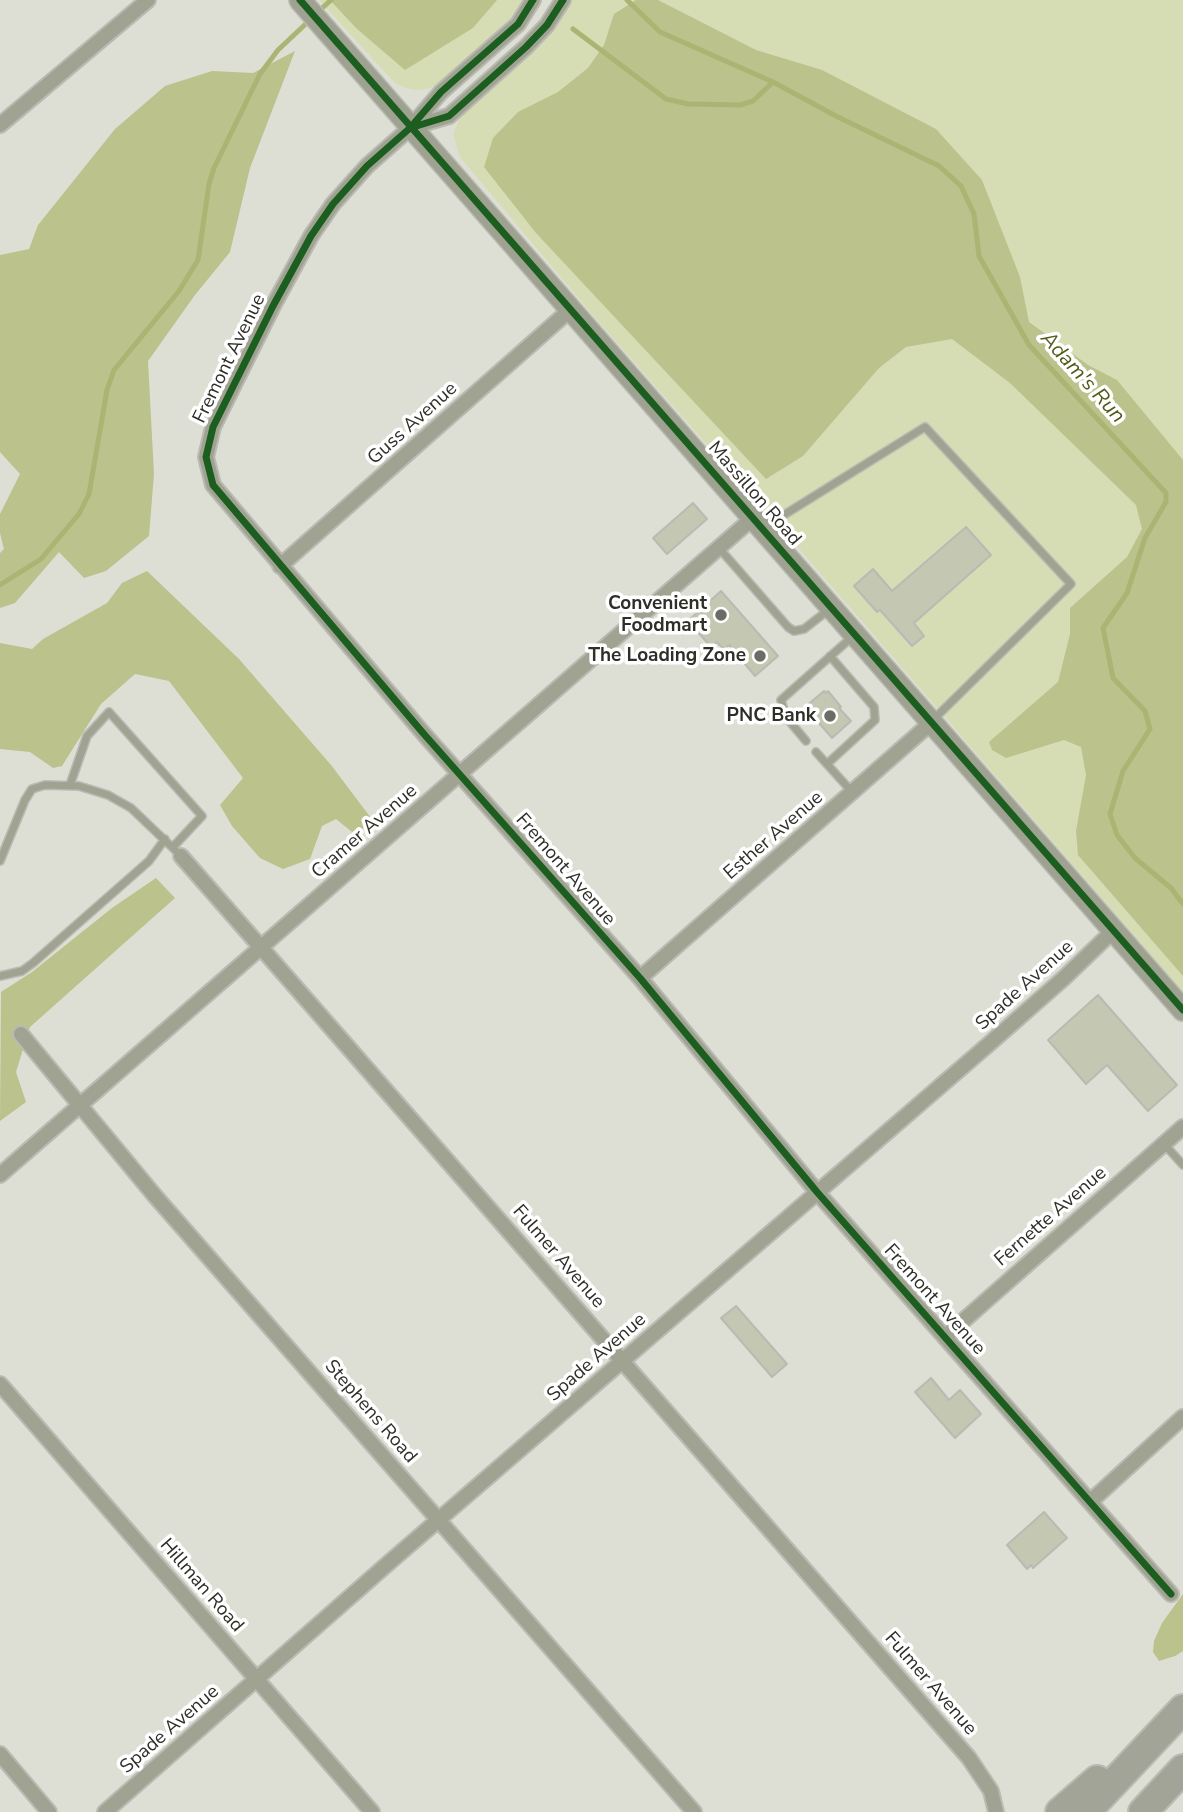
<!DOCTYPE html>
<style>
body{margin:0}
canvas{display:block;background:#dddfd5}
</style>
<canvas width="1183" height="1812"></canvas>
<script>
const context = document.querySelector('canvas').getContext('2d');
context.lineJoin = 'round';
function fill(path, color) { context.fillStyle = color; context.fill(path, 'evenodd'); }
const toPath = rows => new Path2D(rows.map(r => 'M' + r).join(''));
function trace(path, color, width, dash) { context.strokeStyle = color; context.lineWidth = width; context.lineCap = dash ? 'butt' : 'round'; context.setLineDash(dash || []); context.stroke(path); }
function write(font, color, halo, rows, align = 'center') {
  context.font = font + ' "Nunito Sans",sans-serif'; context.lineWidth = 7; context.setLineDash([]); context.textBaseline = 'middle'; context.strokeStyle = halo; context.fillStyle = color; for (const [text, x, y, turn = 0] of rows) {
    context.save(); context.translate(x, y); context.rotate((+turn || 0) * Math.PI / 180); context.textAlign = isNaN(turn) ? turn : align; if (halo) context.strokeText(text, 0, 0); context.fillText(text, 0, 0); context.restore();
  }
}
fill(toPath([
 [319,0,524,0,513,16,495,35,441,83,427,89,417,90,405,88,394,82],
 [571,0,1183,0,1183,992,794,543,596,319,460,157,453,135,460,116,495,86]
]), '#d6ddb5');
fill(toPath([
 [330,0,497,0,473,28,405,70,356,28],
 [636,0,658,0,756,50,822,70,936,129,982,180,1020,277,1029,322,1088,365,1117,380,1183,460,1183,976,1078,855,1076,831,1086,775,1081,747,1064,740,1006,758,992,750,989,742,1058,682,1070,634,1070,608,1127,557,1142,529,1136,505,1010,383,952,339,906,347,879,368,803,456,766,479,536,233,484,167,493,138,518,112,558,92,588,68,604,45,614,14],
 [295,51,250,168,230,252,195,295,148,361,154,474,149,536,106,571,84,578,59,552,15,603,0,608,0,553,4,549,0,533,0,514,20,474,0,452,0,255,29,249,38,225,115,129,165,86,212,71,253,73],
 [147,571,239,659,331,765,371,818,357,836,336,819,322,826,310,859,283,869,260,858,232,826,220,805,243,778,169,681,135,674,101,704,62,766,53,768,30,752,0,749,0,643,32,649,43,639,107,603,122,583],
 [156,878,175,898,30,1027,16,1072,26,1102,0,1121,1,992,32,972,112,908],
 [1183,1594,1183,1651,1175,1656,1159,1661,1153,1652,1154,1641,1162,1623]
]), '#bbc28c');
trace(toPath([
 [627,0,660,32,773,82,836,116,939,166,961,186,974,214,979,256,1029,345,1166,493,1166,502,1145,538,1127,593,1103,628,1113,678,1145,711,1150,729,1123,771,1110,814,1117,835,1135,858,1171,888,1183,904],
 [318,12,331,0],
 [573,29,666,99,688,104,740,105,753,101,773,82],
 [0,585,41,559,79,514,89,494,107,390,114,370,179,291,198,260,209,184,214,168,260,74,278,50,311,19]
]), '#abb473', 5);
const building = toPath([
 [693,503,707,519,667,554,653,538,693,503],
 [966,527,991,555,914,623,924,636,912,646,880,610,877,612,854,586,873,569,892,591,966,527],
 [721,591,778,656,755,676,729,645,724,650,717,642,711,647,688,621,721,591],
 [824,691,826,693,828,691,841,707,839,708,851,721,832,738,805,707,824,691],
 [1098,995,1177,1085,1148,1111,1107,1065,1086,1084,1048,1040,1098,995],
 [736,1306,787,1364,772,1377,721,1318,736,1306],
 [931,1378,949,1400,960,1390,981,1414,955,1438,915,1392,931,1378],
 [1044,1512,1067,1538,1033,1568,1031,1565,1027,1569,1007,1545,1044,1512]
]);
fill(building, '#c4c7b1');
trace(building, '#b9bbb3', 2);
const lane = toPath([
 [763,528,925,427,1071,584,932,721],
 [719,548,788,627,794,631,804,629,831,608],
 [806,741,786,717,781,700,852,637],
 [816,752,853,793],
 [827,764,875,720,874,707,830,656],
 [70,785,87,736,109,712,202,816,173,847],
 [0,861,25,800,32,789,45,785,79,786,108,795,131,808,175,850],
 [0,976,22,971,33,963,149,861,165,839],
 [1164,1144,1183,1165]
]);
const street = toPath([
 [533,0,518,24,441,92,410,128,367,166,333,204,311,236,273,306,213,427,206,457,213,485,423,733,640,978,817,1192,1171,1594],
 [0,125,148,0],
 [411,127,449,116,526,47,547,25,563,0],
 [280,566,571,309],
 [181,856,969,1758,991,1791,996,1812],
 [640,978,932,722],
 [21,1034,155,1196,694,1812],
 [0,1175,754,517],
 [946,1336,1183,1127],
 [0,1384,372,1812],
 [1091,1501,1183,1417],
 [0,1754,49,1812],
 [105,1812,392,1560,989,1044,1064,978,1113,931]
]);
const secondary = toPath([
 [300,0,1183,1010]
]);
const highway = toPath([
 [1060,1812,1097,1780],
 [1086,1812,1183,1709],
 [1143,1812,1183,1769]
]);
trace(lane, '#b9bbb3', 10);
trace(street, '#b9bbb3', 18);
trace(secondary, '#b9bbb3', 24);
trace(highway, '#b9bbb3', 32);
trace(lane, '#a0a392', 7);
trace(street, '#a0a392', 14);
trace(secondary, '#9fa291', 21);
trace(highway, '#a2a498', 28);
trace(toPath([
 [300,0,1183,1010],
 [533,0,518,24,441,92,410,128,367,166,333,204,311,236,273,306,213,427,206,457,213,485,423,733,640,978,817,1192,1171,1594],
 [410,128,449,116,526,47,547,25,563,0]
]), '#1b5e20', 7);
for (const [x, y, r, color] of [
 [721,615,7,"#6b6d65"],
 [760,656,7,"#6b6d65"],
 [830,716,7,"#6b6d65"]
]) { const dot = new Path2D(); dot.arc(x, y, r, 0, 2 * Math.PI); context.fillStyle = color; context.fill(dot); trace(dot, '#fff', 2.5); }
write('19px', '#2e2f29', '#fff', [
 ["Fremont Avenue",230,359,-64],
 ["Guss Avenue",413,424,-42],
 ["Massillon Road",754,494,49],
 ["Cramer Avenue",365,832,-41],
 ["Esther Avenue",774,836,-41],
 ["Fremont Avenue",565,870,49],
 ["Spade Avenue",1025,986,-42],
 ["Fernette Avenue",1051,1217,-41],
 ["Fulmer Avenue",558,1257,49],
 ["Fremont Avenue",934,1300,48],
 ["Spade Avenue",597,1358,-41],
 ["Stephens Road",370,1412,49],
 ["Hillman Road",201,1586,49],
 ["Fulmer Avenue",930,1684,49],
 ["Spade Avenue",170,1730,-41]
]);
write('bold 19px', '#2e2f29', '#fff', [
 ["Convenient",707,604],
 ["Foodmart",707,626],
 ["The Loading Zone",746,656],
 ["PNC Bank",816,716]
], 'right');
write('italic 21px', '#535b1a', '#fff', [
 ["Adam's Run",1082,378,48]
]);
</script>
